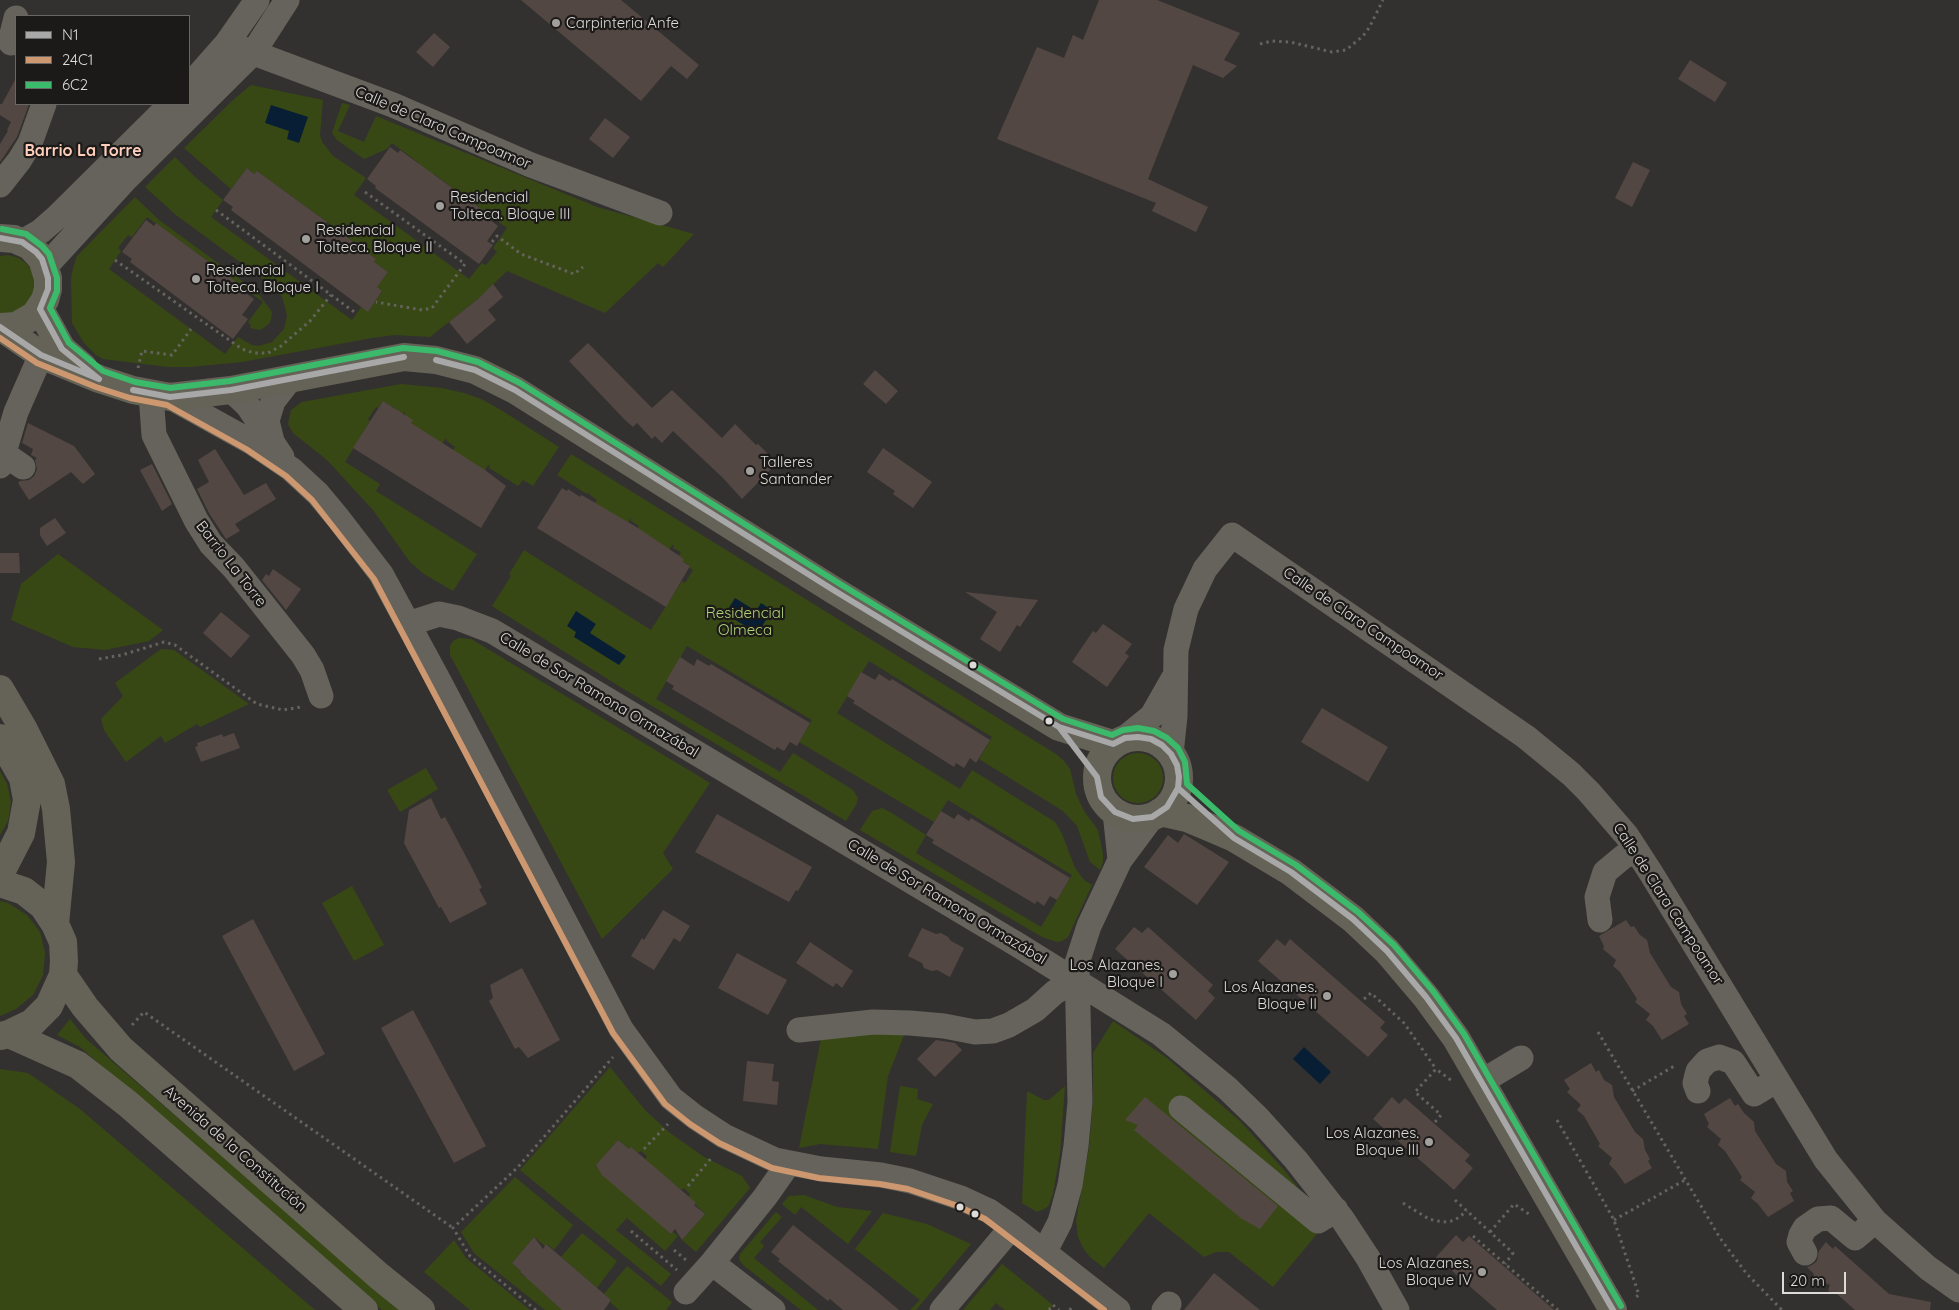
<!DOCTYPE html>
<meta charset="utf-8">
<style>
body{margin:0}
#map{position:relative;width:1959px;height:1310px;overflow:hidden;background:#33312f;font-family:Quicksand,sans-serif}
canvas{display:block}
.legend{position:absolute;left:15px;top:15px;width:175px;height:90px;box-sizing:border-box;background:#1b1a18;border:1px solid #696765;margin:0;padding:6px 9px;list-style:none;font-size:15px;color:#dddbd8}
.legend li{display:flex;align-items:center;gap:10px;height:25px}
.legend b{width:25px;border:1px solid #696765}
.scale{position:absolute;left:1782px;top:1272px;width:64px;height:22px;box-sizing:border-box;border:2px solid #dddbd8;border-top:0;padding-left:6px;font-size:15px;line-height:18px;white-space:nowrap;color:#dddbd8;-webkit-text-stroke:4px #1b1a18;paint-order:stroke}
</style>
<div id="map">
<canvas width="1959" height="1310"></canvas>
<ul class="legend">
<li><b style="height:6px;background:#a8a8a8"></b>N1</li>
<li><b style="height:6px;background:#cd976f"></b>24C1</li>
<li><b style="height:6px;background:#3aba6a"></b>6C2</li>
</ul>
<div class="scale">20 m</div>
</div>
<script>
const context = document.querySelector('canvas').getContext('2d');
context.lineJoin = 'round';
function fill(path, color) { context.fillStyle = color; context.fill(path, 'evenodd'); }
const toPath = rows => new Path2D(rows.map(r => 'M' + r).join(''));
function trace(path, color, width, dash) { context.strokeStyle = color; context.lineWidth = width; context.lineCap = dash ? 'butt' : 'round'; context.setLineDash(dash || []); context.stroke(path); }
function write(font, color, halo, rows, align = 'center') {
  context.font = font + ' Quicksand,sans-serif'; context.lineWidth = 4.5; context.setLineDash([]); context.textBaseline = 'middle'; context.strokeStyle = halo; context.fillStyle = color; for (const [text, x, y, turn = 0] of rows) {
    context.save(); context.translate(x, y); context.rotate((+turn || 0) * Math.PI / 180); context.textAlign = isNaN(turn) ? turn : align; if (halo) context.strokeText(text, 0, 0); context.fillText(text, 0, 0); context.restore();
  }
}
fill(toPath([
 [251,85,323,100,320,135,322,142,333,156,366,178,354,195,469,279,482,263,486,265,497,252,493,248,507,228,468,199,451,191,453,188,434,174,432,177,417,166,419,163,392,143,387,149,364,159,337,140,332,133,342,103,350,105,338,131,364,142,376,116,597,207,694,234,663,267,658,263,605,313,507,271,479,298,430,337,395,335,372,338,242,362,190,367,168,367,103,359,96,355,84,343,72,323,71,279,73,268,77,256,135,197,159,220,256,291,270,309,272,313,271,319,269,324,260,330,250,328,251,325,248,322,263,302,147,217,132,237,128,235,118,248,121,251,109,269,225,354,238,337,252,345,259,346,272,342,284,329,287,316,285,307,282,297,274,287,176,215,145,187,175,157,194,176,223,200,211,217,352,320,362,306,368,311,382,292,377,287,388,272,374,262,376,259,358,245,355,248,340,237,342,233,257,171,254,174,247,168,231,189,184,148,233,100],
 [8,255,19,258,28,265,34,275,35,287,33,298,25,307,16,313,0,313,0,256],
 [401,384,442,388,464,393,481,399,501,410,559,447,533,486,523,480,518,486,489,468,490,466,488,465,485,471,450,454,455,447,447,441,446,438,442,444,410,429,405,415,405,413,404,412,400,418,396,409,383,401,378,408,376,407,368,419,370,421,345,462,380,484,376,491,477,554,453,591,424,574,410,562,373,510,327,460,293,433,288,424,291,410,302,402],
 [571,454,1056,754,1064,761,1070,769,1076,794,1084,811,1098,830,1103,853,1103,862,1100,870,1090,862,1077,826,1063,811,979,759,992,737,869,661,837,713,960,789,972,770,1055,822,1062,834,1075,868,1084,880,1092,885,1068,937,1062,941,1057,942,1042,937,860,830,872,811,882,808,890,812,926,835,916,853,1041,927,1072,875,948,800,934,822,799,742,812,720,687,646,656,699,780,772,793,753,853,790,858,798,856,805,846,821,622,688,492,606,511,576,509,574,524,550,651,630,682,581,685,583,693,570,689,567,690,566,686,563,684,565,683,562,684,559,679,556,681,552,673,548,674,545,672,545,669,550,635,533,639,526,631,521,631,518,627,524,592,507,597,500,589,494,590,492,587,494,557,475],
 [58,554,163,630,149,641,105,650,73,647,11,620,21,584],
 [459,638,471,639,710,783,663,853,673,869,602,939,450,655,450,646,453,641],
 [161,649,174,650,249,704,200,727,197,724,165,743,161,736,126,762,104,730,101,719,123,696,115,683],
 '1113 778a25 25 0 1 1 50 0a25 25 0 1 1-50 0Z',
 [426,768,438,789,400,812,387,790],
 [0,771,7,784,11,802,8,821,0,835],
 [352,886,384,945,354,961,322,903],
 [0,901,8,903,27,915,40,932,45,953,43,975,33,995,16,1009,0,1016],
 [70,1019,85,1038,401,1310,382,1310,80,1047,57,1035],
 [1113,1021,1167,1058,1241,1122,1284,1170,1326,1223,1273,1287,1229,1252,1216,1252,1204,1257,1149,1213,1104,1268,1090,1257,1083,1248,1078,1237,1076,1221,1089,1148,1093,1102,1093,1053],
 [873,1028,904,1035,888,1076,878,1149,820,1144,799,1148,822,1034],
 [610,1067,645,1110,670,1133,704,1157,742,1176,750,1188,696,1252,682,1240,705,1214,688,1197,690,1194,684,1188,681,1190,645,1160,647,1156,641,1151,638,1153,631,1147,629,1149,618,1140,596,1166,671,1234,673,1232,678,1236,665,1251,627,1218,616,1230,671,1274,661,1286,520,1170],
 [0,1069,28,1073,80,1109,315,1310,0,1310],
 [900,1086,918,1089,917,1099,933,1104,922,1125,916,1156,890,1152],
 [1065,1086,1060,1153,1053,1194,1049,1205,1046,1208,1037,1212,1022,1203,1027,1091,1044,1100,1049,1100],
 [515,1177,573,1225,554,1250,547,1244,545,1246,534,1237,512,1263,521,1271,520,1273,526,1278,528,1276,539,1286,538,1288,562,1310,545,1310,474,1253,461,1232],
 [804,1195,837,1207,872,1211,848,1244,801,1207,795,1215,782,1204,789,1196],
 [776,1212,782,1217,760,1242,764,1246,754,1258,818,1310,801,1310,743,1265,739,1259,740,1254],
 [883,1213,927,1224,971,1244,916,1310,910,1310,920,1300,855,1249],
 [582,1233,617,1261,597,1288,561,1257],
 [454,1240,466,1258,530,1310,470,1310,424,1272],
 [1002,1264,1053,1305,1049,1310,1005,1310,996,1303,990,1310,963,1310],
 [627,1266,672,1302,666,1310,619,1310,610,1302,611,1300,604,1294]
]), '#384814');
fill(toPath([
 [271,105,308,117,299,143,287,139,289,131,265,123],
 [735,598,756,611,761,603,772,610,758,633,725,614],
 [576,611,596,624,590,633,626,656,619,665,574,637,576,632,567,626],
 [1304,1047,1331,1072,1320,1084,1293,1059]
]), '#081e34');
fill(toPath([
 [521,0,621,0,699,65,687,79,671,66,641,101],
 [1099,0,1157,0,1240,33,1224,60,1237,66,1223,78,1193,65,1148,179,1208,207,1196,232,1152,211,1156,203,997,139,1037,47,1064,58,1073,35,1083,40],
 [434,33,450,47,433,67,416,52],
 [1690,60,1727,83,1715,102,1678,79],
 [16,78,16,104,29,104,17,137,0,162,0,144,8,131,7,130,11,122,0,115,0,104,2,104],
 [605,118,630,137,613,158,589,139],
 [390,147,398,153,400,150,480,208,487,213,485,216,498,226,487,241,493,245,479,264,375,188,376,186,367,179],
 [1633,162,1650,170,1632,207,1615,198],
 [247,168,254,174,257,171,309,209,327,222,325,225,332,229,333,227,376,259,374,262,388,272,377,287,382,291,368,312,231,210,233,207,223,200],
 [146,220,154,226,156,223,202,257,242,286,240,289,254,299,242,315,248,319,233,339,130,262,132,259,122,252],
 [493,284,503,297,488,310,496,320,467,344,449,322,478,299],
 [588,343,652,408,672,390,722,438,735,424,756,445,758,444,777,463,742,499,723,478,673,431,662,443,655,436,652,439,637,423,633,427,624,419,569,361],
 [875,370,898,391,886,404,863,384],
 [383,401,413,420,411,423,485,470,506,486,481,528,353,448],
 [28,423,74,446,95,474,83,484,71,472,29,500,18,483,20,481,29,480,34,476,37,469,35,460,37,458,31,455,33,449,22,443],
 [883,448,932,482,913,508,893,494,895,491,867,472],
 [215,449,244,495,266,483,276,499,235,524,240,531,226,539,209,513,197,489,209,482,198,460],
 [152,464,172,504,162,511,140,470],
 [562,488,567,491,568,489,580,497,581,495,585,497,638,528,684,559,683,562,690,566,666,607,537,528],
 [55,518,66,533,47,546,40,535,40,528],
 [0,553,19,553,20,573,0,573],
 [273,569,301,589,286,610,262,580,266,574,269,576],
 [965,592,1038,600,1020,627,1017,625,1000,652,980,639,997,612],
 [221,612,250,636,231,658,203,633],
 [1103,624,1132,644,1125,653,1129,656,1107,687,1072,662,1093,631,1096,633],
 [680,657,694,666,697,659,709,666,711,664,810,723,797,746,790,742,784,751,777,747,775,750,672,689,674,686,666,681],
 [861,672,875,680,879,674,890,681,892,679,990,740,976,763,970,758,964,768,956,763,954,767,853,703,855,701,847,696],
 [1322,708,1388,747,1368,782,1301,742],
 [234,733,240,748,201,762,195,747,198,746,197,743,222,734,223,737],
 [431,798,441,819,445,817,471,866,482,888,479,889,487,904,450,923,441,907,439,908,404,843,409,810],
 [941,811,954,819,958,814,969,821,971,818,1070,878,1057,900,1050,896,1044,906,1037,901,1035,904,932,843,934,840,926,835],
 [717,814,812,867,798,891,796,890,789,902,695,852],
 [1184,834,1229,862,1197,905,1144,867,1168,835,1178,843],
 [663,910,690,926,680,942,674,938,654,970,631,956,642,938,644,940],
 [253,919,325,1054,294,1071,222,936],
 [1626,920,1631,927,1634,926,1640,935,1647,940,1650,953,1671,987,1679,992,1681,1004,1687,1014,1684,1016,1689,1024,1662,1040,1653,1026,1646,1020,1650,1014,1635,1002,1637,999,1620,972,1613,966,1616,960,1603,949,1604,946,1599,936],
 [1134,927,1142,933,1148,927,1213,985,1208,991,1215,998,1196,1020,1115,949],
 [922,928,936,934,941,933,948,937,951,941,964,948,950,977,937,970,932,971,924,968,922,963,908,956],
 [1277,939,1285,946,1290,939,1385,1022,1380,1028,1388,1035,1368,1057,1258,961],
 [810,942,853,971,842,988,836,983,833,987,796,963],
 [737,953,787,980,768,1015,718,988],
 [522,968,560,1040,528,1058,519,1047,515,1049,489,1001,493,998,490,985],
 [413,1010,486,1146,454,1163,381,1028],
 [936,1040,955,1043,962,1050,935,1077,917,1059],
 [747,1061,774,1064,772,1081,779,1082,777,1105,743,1101],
 [1591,1063,1596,1072,1599,1070,1604,1080,1612,1085,1614,1097,1635,1132,1643,1139,1645,1150,1650,1159,1648,1161,1652,1168,1625,1184,1615,1170,1609,1164,1612,1158,1598,1146,1600,1144,1584,1116,1577,1110,1581,1105,1567,1092,1570,1089,1564,1080],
 [1145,1097,1278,1206,1260,1229,1242,1219,1134,1130,1138,1125,1125,1120],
 [1392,1097,1399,1104,1405,1098,1470,1155,1465,1161,1473,1168,1454,1190,1373,1119],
 [1730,1098,1735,1106,1738,1104,1744,1113,1754,1122,1755,1131,1776,1164,1786,1171,1787,1182,1793,1191,1790,1193,1794,1201,1768,1217,1758,1204,1751,1198,1755,1192,1740,1180,1742,1177,1725,1151,1718,1145,1721,1139,1707,1127,1709,1124,1704,1114],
 [618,1140,629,1149,631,1147,665,1176,696,1203,694,1205,705,1214,682,1240,675,1229,671,1234,602,1175,596,1165],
 [793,1225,874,1289,899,1310,843,1310,830,1299,828,1301,778,1261,780,1259,771,1252],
 [1456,1235,1463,1242,1469,1236,1554,1310,1497,1310,1436,1257],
 [534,1237,543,1249,546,1244,611,1300,604,1310,562,1310,520,1272,521,1271,512,1263],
 [1826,1242,1833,1249,1835,1246,1889,1294,1931,1302,1930,1310,1855,1310,1837,1294,1828,1291,1830,1285,1813,1277,1814,1274,1807,1267,1812,1265,1817,1261,1819,1251],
 [1214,1273,1230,1286,1260,1310,1184,1310]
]), '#534743');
trace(toPath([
 [1260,44,1272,41,1290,42,1332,52,1346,50,1363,36,1369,28,1383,0],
 [365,192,465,264,432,308,422,310,376,302],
 [216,210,357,314],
 [492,242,497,236,521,254,574,274,583,267],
 [115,260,242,349,254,353,268,353,281,346,310,321,331,295],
 [138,368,142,351,172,355,191,329],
 [99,659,122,655,164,642,175,645,257,704,283,710,301,707],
 [1364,999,1371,993,1404,1023,1436,1069],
 [132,1025,144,1012,453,1228],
 [1598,1032,1720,1238,1746,1273,1782,1310],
 [1632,1091,1676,1065],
 [1557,1120,1614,1220,1639,1295,1633,1299],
 [1435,1122,1441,1115,1415,1092,1436,1069,1452,1081],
 [644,1149,668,1124],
 [688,1186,713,1156],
 [1455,1200,1513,1253,1505,1264],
 [1403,1203,1429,1219,1437,1221,1447,1222,1455,1220,1467,1211],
 [1614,1220,1685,1180],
 [631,1231,677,1270],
 [1490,1232,1514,1204,1529,1214],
 [1473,1236,1558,1310],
 [674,1250,686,1260],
 [536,1310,470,1256,453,1228,518,1167,613,1057],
 [1049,1310,1053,1305,1059,1310],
 [1070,1310,1071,1308]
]), '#65635e', 3, [2.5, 4]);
trace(toPath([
 [11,43,12,34,16,18],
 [227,43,393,105,531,165,660,213],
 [189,86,227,43,257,0],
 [0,185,19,161,30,143,44,104],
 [22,242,41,231,57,217,171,104],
 [45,267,124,181,253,53,287,0],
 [231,390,248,406,282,457],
 [151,394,154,435,196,520,211,544,234,568,303,655,312,670,321,696],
 [170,397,251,442,291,469,318,494,338,518,381,574,440,683,621,1029,671,1098,695,1117,724,1136,775,1160,821,1169,881,1175,910,1181,961,1198,989,1211,1012,1227,1118,1310],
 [272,441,267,421,273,401,291,378],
 [3,453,23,467],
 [0,466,16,412,41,355],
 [408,624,439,614,458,618,492,631,1018,945,1161,1034,1227,1088,1259,1119,1296,1160,1343,1220,1368,1258,1397,1310],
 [1125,738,1152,716,1173,679],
 [1171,754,1175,716,1176,650,1186,609,1205,569,1232,535,1526,737,1571,774,1589,792,1627,836,1651,873,1826,1160,1875,1221,1928,1268,1959,1290],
 [1115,812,1120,860],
 [1600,920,1597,897,1605,872,1623,857,1636,850],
 [799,1030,873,1022,910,1023,944,1026,975,1032,993,1031,1009,1025,1035,1010,1055,992,1076,981],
 [1481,1082,1521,1058],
 [1698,1091,1695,1083,1698,1071,1707,1061,1719,1057,1733,1062,1754,1094,1777,1080],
 [1181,1108,1318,1221,1336,1210],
 [1045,1251,1060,1222,1070,1185,1076,1146,1080,1102,1077,963,1089,926,1120,860,1152,817],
 [1805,1253,1799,1242,1801,1235,1805,1228,1818,1219,1831,1218,1855,1238,1875,1221],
 [712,1263,773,1310],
 [686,1292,712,1263,765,1197,789,1163],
 [942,1310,1012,1227],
 [1164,1310,1169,1304]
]), '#65635b', 25);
trace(toPath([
 [0,238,14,239,30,246,42,259,48,278,48,289,45,300,35,315,16,326,0,327],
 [40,309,62,349,83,367],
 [2,328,41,355,99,379,133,390,170,397,231,390,404,357,436,360,475,370,515,390,835,591,1059,727,1113,744],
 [0,689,23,728,51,784,56,809,61,862,55,924],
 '1097 778a41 41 0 1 1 82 0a41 41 0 1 1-82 0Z',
 [0,738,23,778,27,800,21,833,0,874],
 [1160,812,1187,818,1204,825,1234,838,1291,872,1353,919,1387,951,1426,997,1456,1038,1613,1310],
 [0,883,24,891,43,906,55,924,63,942,64,961,63,975,49,1006,32,1023,9,1034,0,1036],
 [63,975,85,1007,121,1049,379,1276,421,1310],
 [9,1034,78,1065,128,1104,364,1310]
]), '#656357', 28);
trace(toPath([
 [0,238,22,242,36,252,42,259,48,278,48,289,40,309,62,349,99,379],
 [0,327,41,355,99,379],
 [436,360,475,370],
 [436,360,475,370],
 [475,370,515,390],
 [133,390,170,397],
 [133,390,170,397],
 [231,390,404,357],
 [231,390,404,357],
 [515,390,835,591],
 [515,390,835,591],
 [170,397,231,390],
 [170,397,231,390],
 [835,591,1059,727],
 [835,591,1059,727],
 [1059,727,1113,744,1125,738,1138,737,1151,739,1162,745,1171,754,1177,765,1179,777,1178,788,1167,807,1152,817,1133,819,1115,812,1101,797,1097,777,1059,727],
 [1178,788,1234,838,1291,872,1353,919,1387,951,1426,997,1456,1038,1613,1310]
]), '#a8a8a8', 6);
trace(toPath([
 [0,338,37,363,96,387,130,398,167,405,246,449,286,476,312,500,374,579,613,1033,665,1104,690,1124,719,1143,772,1168,819,1178,880,1184,908,1189,958,1206,985,1219,1104,1310]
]), '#cd976f', 6);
trace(toPath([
 [2,229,26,234,42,246,49,254,57,278,57,291,50,308,69,343,103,371,135,382,170,388,230,381,403,348,437,351,478,362,520,383,840,584,1063,719,1112,735,1123,730,1138,728,1154,731,1167,738,1178,748,1185,762,1187,784,1239,831,1296,865,1358,912,1394,945,1433,991,1464,1034,1621,1306]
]), '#3aba6a', 6);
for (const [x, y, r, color] of [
 [556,23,5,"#a2a09d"],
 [440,206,5,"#a2a09d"],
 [306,239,5,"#a2a09d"],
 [196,279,5,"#a2a09d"],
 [750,471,5,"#a2a09d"],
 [973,665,4.5,"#dddbd8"],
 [1049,721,4.5,"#dddbd8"],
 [1173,974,5,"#a2a09d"],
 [1327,996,5,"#a2a09d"],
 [1429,1142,5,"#a2a09d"],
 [960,1207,4.5,"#dddbd8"],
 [975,1214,4.5,"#dddbd8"],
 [1482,1272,5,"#a2a09d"]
]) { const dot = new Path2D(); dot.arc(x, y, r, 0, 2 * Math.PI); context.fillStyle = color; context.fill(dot); trace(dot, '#1b1a18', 2); }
write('15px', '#dddbd8', '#1b1a18', [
 ["Carpinteria Anfe",566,23],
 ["Residencial",450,197],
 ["Tolteca. Bloque III",450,214],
 ["Residencial",316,230],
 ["Tolteca. Bloque II",316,247],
 ["Residencial",206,270],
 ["Tolteca. Bloque I",206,287],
 ["Talleres",760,462],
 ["Santander",760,479],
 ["Los Alazanes.",1163,965,"right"],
 ["Bloque I",1163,982,"right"],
 ["Los Alazanes.",1317,987,"right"],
 ["Bloque II",1317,1004,"right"],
 ["Los Alazanes.",1419,1133,"right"],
 ["Bloque III",1419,1150,"right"],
 ["Los Alazanes.",1472,1263,"right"],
 ["Bloque IV",1472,1280,"right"]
], 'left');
write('15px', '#dddbd8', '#1b1a18', [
 ["Calle de Clara Campoamor",443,128,23],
 ["Barrio La Torre",231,564,52],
 ["Calle de Clara Campoamor",1363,624,34],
 ["Calle de Sor Ramona Ormazábal",599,695,31],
 ["Calle de Sor Ramona Ormazábal",947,902,31],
 ["Calle de Clara Campoamor",1668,904,57],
 ["Avenida de la Constitución",235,1149,41]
]);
write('15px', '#b1d478', '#1b1a18', [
 ["Residencial",745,613],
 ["Olmeca",745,630]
]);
write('bold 16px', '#ffcfbc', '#1b1a18', [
 ["Barrio La Torre",83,151]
]);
</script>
